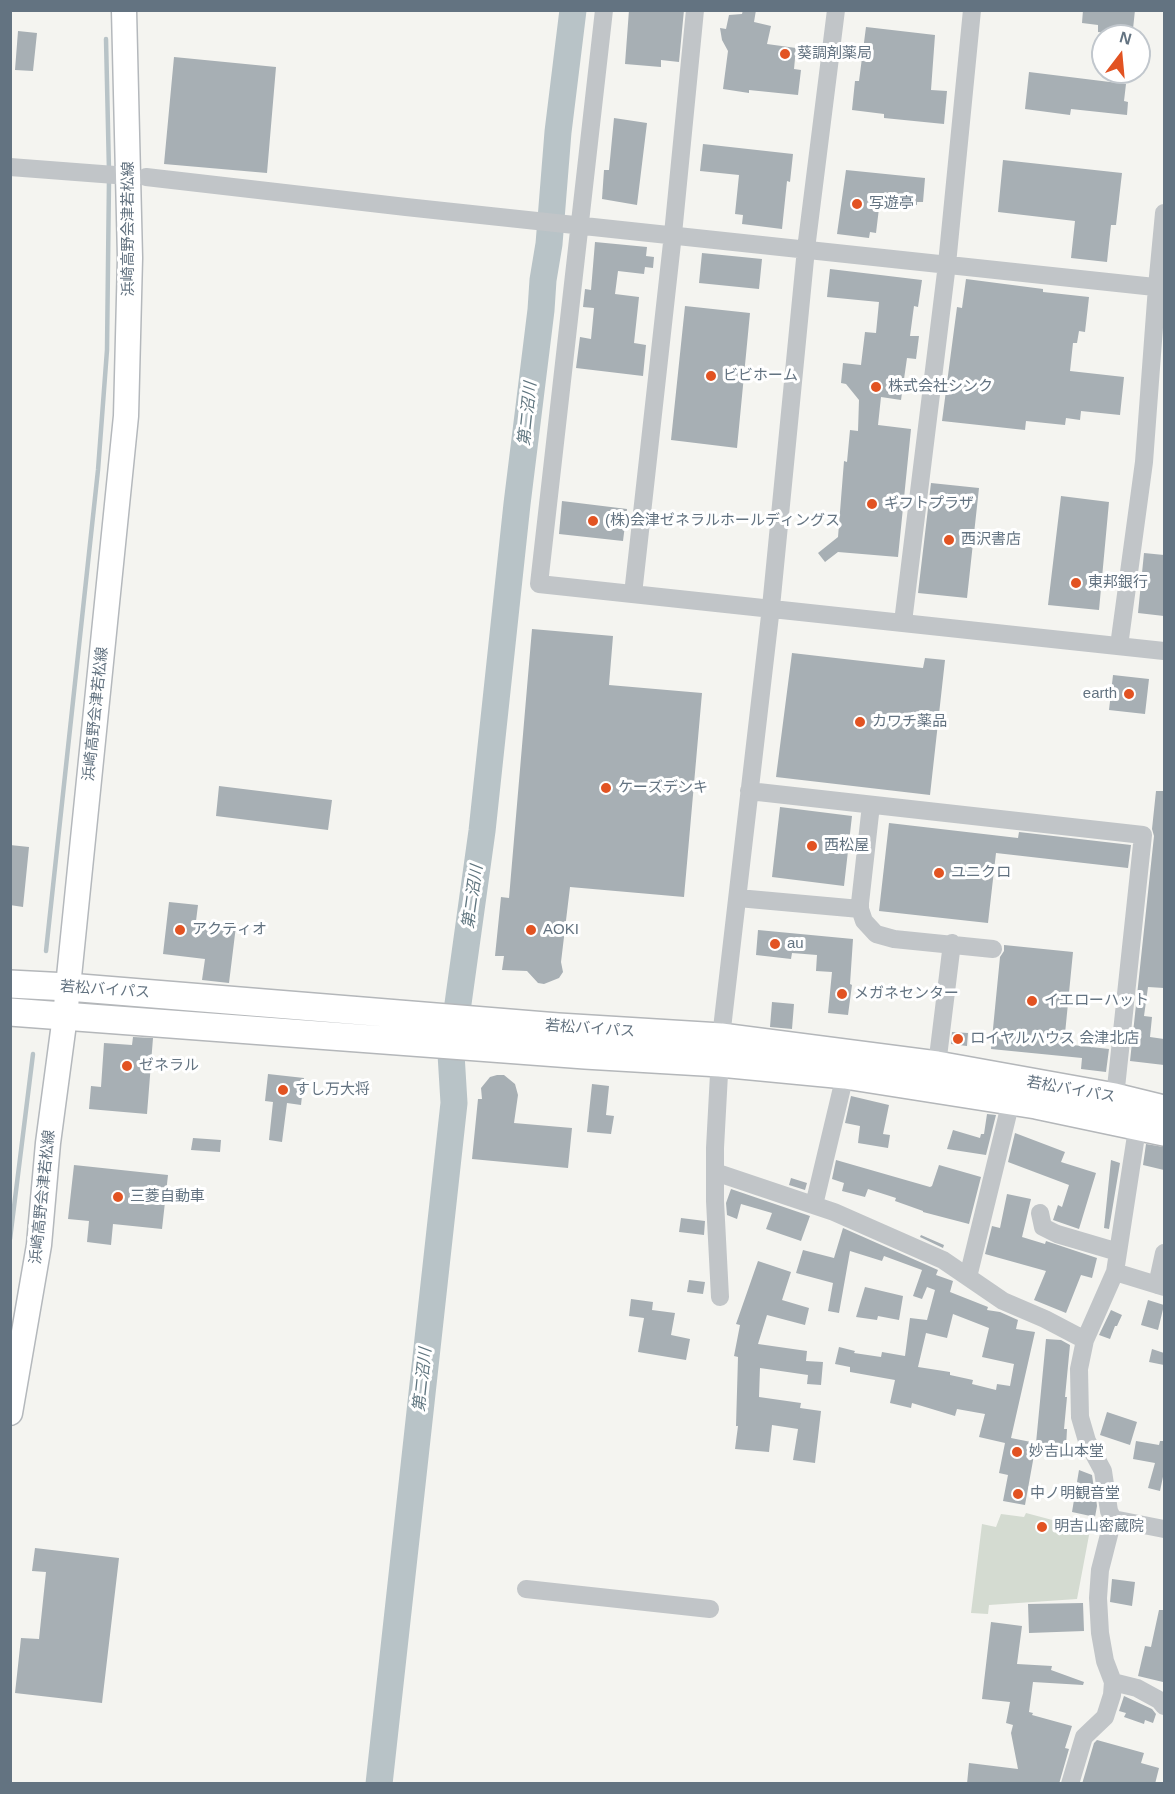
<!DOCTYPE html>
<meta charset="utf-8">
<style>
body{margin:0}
#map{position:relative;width:1175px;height:1794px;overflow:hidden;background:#f4f4f0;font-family:Arial,sans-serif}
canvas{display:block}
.frame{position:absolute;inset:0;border:12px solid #637381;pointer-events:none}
.north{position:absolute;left:1091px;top:24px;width:60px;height:60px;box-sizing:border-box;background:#fff;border:2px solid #c1c7cd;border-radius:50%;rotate:16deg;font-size:16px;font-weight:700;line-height:24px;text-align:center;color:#637381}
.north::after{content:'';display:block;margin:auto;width:21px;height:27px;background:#e25322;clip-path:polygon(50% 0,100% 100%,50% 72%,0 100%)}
</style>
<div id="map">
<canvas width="1175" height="1794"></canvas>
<div class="frame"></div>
<div class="north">N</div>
</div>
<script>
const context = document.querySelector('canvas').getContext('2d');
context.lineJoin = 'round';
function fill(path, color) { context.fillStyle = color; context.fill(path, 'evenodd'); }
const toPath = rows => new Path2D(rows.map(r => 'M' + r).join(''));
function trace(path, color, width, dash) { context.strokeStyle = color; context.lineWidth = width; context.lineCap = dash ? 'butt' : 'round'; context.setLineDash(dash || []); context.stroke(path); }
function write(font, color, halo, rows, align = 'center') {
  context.font = font + ' Arial,"Noto Sans JP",sans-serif'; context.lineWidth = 6; context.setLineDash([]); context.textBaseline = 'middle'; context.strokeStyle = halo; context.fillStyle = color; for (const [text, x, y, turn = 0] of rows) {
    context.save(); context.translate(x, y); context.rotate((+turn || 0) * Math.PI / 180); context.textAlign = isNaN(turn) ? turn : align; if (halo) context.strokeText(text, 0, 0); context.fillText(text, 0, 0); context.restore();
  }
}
fill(toPath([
 [1026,1513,1090,1530,1077,1599,989,1605,988,1614,971,1613,982,1524,996,1527,1001,1514,1024,1517]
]), '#d4dbd1');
trace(toPath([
 [106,39,109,171],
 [46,951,98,470,107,350,109,180],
 [10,1239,33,1054]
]), '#b8c3c7', 4.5);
trace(toPath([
 [379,1784,454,1103,451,1054,482,831,517,504,541,310,543,280,549,244,558,132,573,10]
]), '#b8c3c7', 27);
fill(toPath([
 [629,10,684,10,679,62,661,60,661,67,625,64],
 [743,10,756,10,754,22,771,26,767,44,796,48,794,69,801,70,798,95,749,90,749,93,723,89,728,51,722,40,720,28,726,29,729,15,742,14],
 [1083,10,1135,10,1133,29,1117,27,1116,34,1098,32,1098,25,1082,23],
 [866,27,935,35,931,90,947,91,944,124,884,118,884,114,852,110,855,81,859,81],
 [18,31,37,33,33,71,15,70],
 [174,57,276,67,267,173,164,164],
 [1029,72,1126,84,1124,101,1128,102,1127,115,1071,109,1070,115,1025,109],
 [614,118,647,123,637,205,602,199,604,170,609,170],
 [703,144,793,154,790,182,787,181,782,229,742,224,743,215,735,214,739,175,700,171],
 [1003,160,1122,173,1116,225,1111,225,1107,262,1071,258,1075,221,998,212],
 [846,170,925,178,923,202,917,202,917,205,880,200,876,233,870,232,869,238,837,234],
 [595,242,647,247,646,256,654,257,653,268,645,267,644,274,618,271,615,294,639,297,634,343,646,345,643,376,576,368,580,337,591,339,594,308,583,307,585,289,591,290],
 [702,253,762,259,759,289,699,283],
 [830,269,922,280,918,307,914,306,910,336,919,336,916,359,907,358,901,400,881,397,878,425,911,429,898,557,838,552,825,562,818,553,838,537,844,461,847,462,850,430,858,431,859,400,846,384,841,383,843,363,861,365,865,332,876,333,879,302,827,297],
 [966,279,1043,289,1043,292,1089,297,1085,332,1079,331,1077,343,1073,343,1070,371,1124,377,1120,415,1081,411,1080,420,1066,418,1065,425,1026,421,1025,430,942,421,957,307,962,308],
 [685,306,750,313,737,448,671,440],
 [931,483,979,488,967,598,918,593],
 [1061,496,1109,502,1099,610,1048,605],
 [562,501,627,509,623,541,559,534],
 [1144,553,1164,555,1164,616,1138,613],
 [532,629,613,636,609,685,702,693,684,897,570,887,561,962,563,972,559,978,544,984,538,983,527,971,502,970,504,956,495,956,501,897,509,898],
 [792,653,923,668,925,658,945,660,930,795,776,777],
 [1113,675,1149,679,1145,714,1109,710],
 [219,786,332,800,328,830,216,816],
 [1156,791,1164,791,1164,988,1148,987,1144,1016,1152,1017,1150,1037,1164,1039,1164,1065,1130,1061,1154,836,1152,829],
 [780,807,852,816,844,886,772,877],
 [889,823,1018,838,1019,832,1131,845,1128,868,996,853,988,923,879,911],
 [10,845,29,847,23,907,10,905],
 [169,902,198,905,196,921,236,926,229,983,202,980,205,959,163,954],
 [758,930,853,939,850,984,852,985,848,1015,828,1013,832,972,816,971,817,955,792,953,791,959,756,955],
 [1004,945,1073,952,1064,1044,1109,1049,1106,1072,1081,1069,1082,1058,991,1049,1000,957,1004,951],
 [772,1002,794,1004,792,1029,770,1027],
 [952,1032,968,1033,967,1046,951,1044],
 [133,1037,153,1038,147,1114,89,1109,91,1086,101,1087,104,1043,132,1045],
 [268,1074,304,1078,301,1105,287,1103,282,1142,269,1140,273,1102,265,1101],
 [497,1075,504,1075,515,1084,518,1095,514,1123,572,1128,568,1168,472,1159,478,1099,482,1099,481,1088,490,1077],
 [592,1084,609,1086,606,1115,614,1116,611,1134,587,1132],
 [851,1096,889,1105,883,1134,890,1135,888,1148,858,1143,860,1126,845,1123],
 [987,1114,996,1115,986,1155,947,1149,953,1130,980,1138,981,1134,984,1134],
 [1015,1133,1065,1152,1061,1162,1096,1173,1079,1229,1053,1220,1058,1205,1062,1207,1069,1185,1008,1162],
 [193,1138,221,1140,220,1152,191,1150],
 [1146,1144,1164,1147,1164,1170,1143,1165],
 [836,1160,930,1187,932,1186,939,1165,981,1177,969,1224,923,1212,923,1211,895,1201,896,1198,868,1189,865,1197,842,1191,844,1183,832,1179],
 [1111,1160,1120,1163,1109,1229,1104,1228],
 [74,1165,168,1175,162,1229,113,1224,111,1245,87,1242,89,1221,68,1219],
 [791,1178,807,1183,805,1190,789,1185],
 [731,1189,810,1216,801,1241,766,1229,772,1213,741,1204,737,1219,727,1215,726,1203],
 [1007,1194,1031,1199,1022,1237,1045,1244,1046,1241,1097,1258,1092,1278,1081,1275,1066,1313,1034,1300,1046,1271,985,1254,992,1226,1000,1228],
 [681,1218,705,1221,704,1235,679,1232],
 [843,1228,938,1270,936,1275,953,1281,950,1292,988,1307,987,1310,1000,1312,1018,1320,1016,1329,1035,1332,1011,1438,1036,1443,1046,1339,1061,1340,1070,1345,1065,1397,1067,1397,1064,1429,1067,1429,1066,1448,1035,1449,1036,1444,1025,1505,1003,1501,1008,1475,999,1473,1005,1443,979,1437,985,1414,957,1409,955,1416,912,1403,911,1408,890,1403,895,1380,850,1372,850,1367,835,1364,839,1347,855,1351,854,1353,881,1357,882,1352,905,1356,910,1318,927,1320,935,1290,927,1287,922,1299,913,1296,922,1270,884,1256,882,1261,850,1251,839,1313,828,1311,833,1283,796,1273,803,1250,834,1258],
 [953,1314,989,1328,982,1357,1014,1364,1010,1386,997,1384,996,1390,972,1384,973,1380,950,1375,950,1372,918,1367,926,1333,947,1338],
 [921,1235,944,1245,943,1248,920,1237],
 [758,1261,791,1272,782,1300,809,1308,805,1325,767,1315,758,1344,807,1351,806,1361,823,1362,821,1385,807,1384,808,1375,760,1368,759,1397,801,1403,800,1408,821,1411,815,1463,793,1460,798,1429,772,1425,769,1452,735,1449,738,1426,736,1426,738,1357,734,1356,740,1325,736,1324],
 [689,1280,705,1282,703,1294,687,1292],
 [865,1287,903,1296,899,1320,878,1316,877,1320,856,1317],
 [631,1299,653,1302,652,1310,675,1313,671,1335,690,1339,686,1360,638,1352,644,1318,629,1316],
 [1148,1300,1164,1305,1158,1330,1141,1325],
 [1111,1310,1122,1315,1117,1326,1115,1326,1110,1339,1099,1335],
 [1152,1349,1164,1353,1164,1365,1149,1362],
 [1107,1412,1137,1422,1130,1445,1100,1435],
 [1136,1441,1159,1445,1160,1441,1164,1441,1164,1472,1160,1491,1148,1488,1155,1463,1133,1459],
 [1079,1470,1092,1475,1094,1489,1092,1498,1096,1498,1097,1506,1095,1517,1072,1512],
 [35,1548,119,1558,102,1703,15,1693,21,1638,39,1639,46,1572,32,1571],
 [1112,1579,1135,1582,1132,1606,1110,1602],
 [1083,1603,1084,1631,1029,1633,1028,1604],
 [1159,1610,1164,1610,1163,1682,1138,1676,1145,1646,1151,1647],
 [991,1622,1022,1626,1017,1664,1052,1666,1051,1670,1084,1682,1083,1685,1033,1682,1029,1712,1033,1713,1032,1715,1072,1726,1065,1748,1069,1749,1059,1784,967,1784,969,1763,1018,1769,1011,1733,1013,1725,1006,1723,1010,1702,982,1699],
 [1124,1696,1152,1709,1156,1714,1153,1723,1145,1720,1144,1724,1124,1717,1126,1713,1119,1711],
 [1097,1740,1144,1753,1141,1763,1159,1768,1155,1784,1082,1784,1094,1743]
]), '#a7afb4');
const major = toPath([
 [10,1413,39,1245,48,1143,65,1016,126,416,130,258,124,10]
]);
const highway = toPath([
 [10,984,68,987,558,1027,721,1037,937,1065,1115,1097,1164,1109],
 [10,1012,585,1055,720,1063,845,1075,1036,1105,1164,1132]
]);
trace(major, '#b4b8bc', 27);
trace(highway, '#b4b7ba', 30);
trace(toPath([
 [604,10,539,584,1164,651],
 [10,167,128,176],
 [146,177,406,207,1164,288],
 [633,594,673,234,695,10],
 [903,622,947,264,972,10],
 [1119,646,1144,462,1157,287,1164,213],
 [749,791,1143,835,1115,1097],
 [871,805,860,903,860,909,864,921,876,934,894,939,993,949],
 [738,898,860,909],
 [937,1065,952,943],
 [1139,1116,1115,1272,1085,1340,1079,1369,1080,1417,1087,1441,1103,1471,1109,1511,1113,1519,1100,1570,1098,1598,1100,1633,1105,1661,1113,1682,1137,1688,1159,1700,1164,1706],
 [715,1172,834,1212,943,1260,1003,1301,1045,1319,1085,1340],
 [814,1205,845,1075],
 [1040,1213,1043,1227,1057,1234,1118,1252],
 [1115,1272,1164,1287],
 [968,1277,1011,1101],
 [1157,1285,1164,1253],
 [720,1297,715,1201,715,1148,721,1037,771,607,806,249,836,10],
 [1113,1519,1164,1529],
 [526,1589,710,1609],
 [1070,1784,1084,1737,1105,1717,1112,1695,1113,1682]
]), '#c1c5c8', 18);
trace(major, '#fff', 24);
trace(highway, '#fff', 27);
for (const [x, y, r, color] of [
 [785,54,6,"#e25322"],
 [857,204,6,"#e25322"],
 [711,376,6,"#e25322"],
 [876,387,6,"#e25322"],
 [872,504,6,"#e25322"],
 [593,521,6,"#e25322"],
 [949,540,6,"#e25322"],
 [1076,583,6,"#e25322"],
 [1129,694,6,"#e25322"],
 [860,722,6,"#e25322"],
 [606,788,6,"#e25322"],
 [812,846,6,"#e25322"],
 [939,873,6,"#e25322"],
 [180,930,6,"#e25322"],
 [531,930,6,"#e25322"],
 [775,944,6,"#e25322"],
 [842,994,6,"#e25322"],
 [1032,1001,6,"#e25322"],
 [958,1039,6,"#e25322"],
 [127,1066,6,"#e25322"],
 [283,1090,6,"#e25322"],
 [118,1197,6,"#e25322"],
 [1017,1452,6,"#e25322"],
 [1018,1494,6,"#e25322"],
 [1042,1527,6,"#e25322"]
]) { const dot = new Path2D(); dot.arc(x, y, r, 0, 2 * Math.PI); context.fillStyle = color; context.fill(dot); trace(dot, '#fff', 2); }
write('15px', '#637381', '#fff', [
 ["葵調剤薬局",797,54],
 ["写遊亭",869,204],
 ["ビビホーム",723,376],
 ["株式会社シンク",888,387],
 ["ギフトプラザ",884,504],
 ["(株)会津ゼネラルホールディングス",605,521],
 ["西沢書店",961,540],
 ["東邦銀行",1088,583],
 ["earth",1117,694,"right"],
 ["カワチ薬品",872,722],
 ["ケーズデンキ",618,788],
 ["西松屋",824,846],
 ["ユニクロ",951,873],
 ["アクティオ",192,930],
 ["AOKI",543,930],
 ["au",787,944],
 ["メガネセンター",854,994],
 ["イエローハット",1044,1001],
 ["ロイヤルハウス 会津北店",970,1039],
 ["ゼネラル",139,1066],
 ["すし万大将",295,1090],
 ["三菱自動車",130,1197],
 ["妙吉山本堂",1029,1452],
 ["中ノ明観音堂",1030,1494],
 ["明吉山密蔵院",1054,1527]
], 'left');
write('15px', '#637381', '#fff', [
 ["浜崎高野会津若松線",129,229,-90],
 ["浜崎高野会津若松線",96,714,-84],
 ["若松バイパス",105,990,4],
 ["若松バイパス",590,1029,4],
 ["若松バイパス",1071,1090,10],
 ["浜崎高野会津若松線",43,1197,-84]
]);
write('italic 16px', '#5f757f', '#fff', [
 ["第二沼川",528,414,-84],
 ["第二沼川",473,897,-82],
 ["第二沼川",423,1380,-84]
]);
</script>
